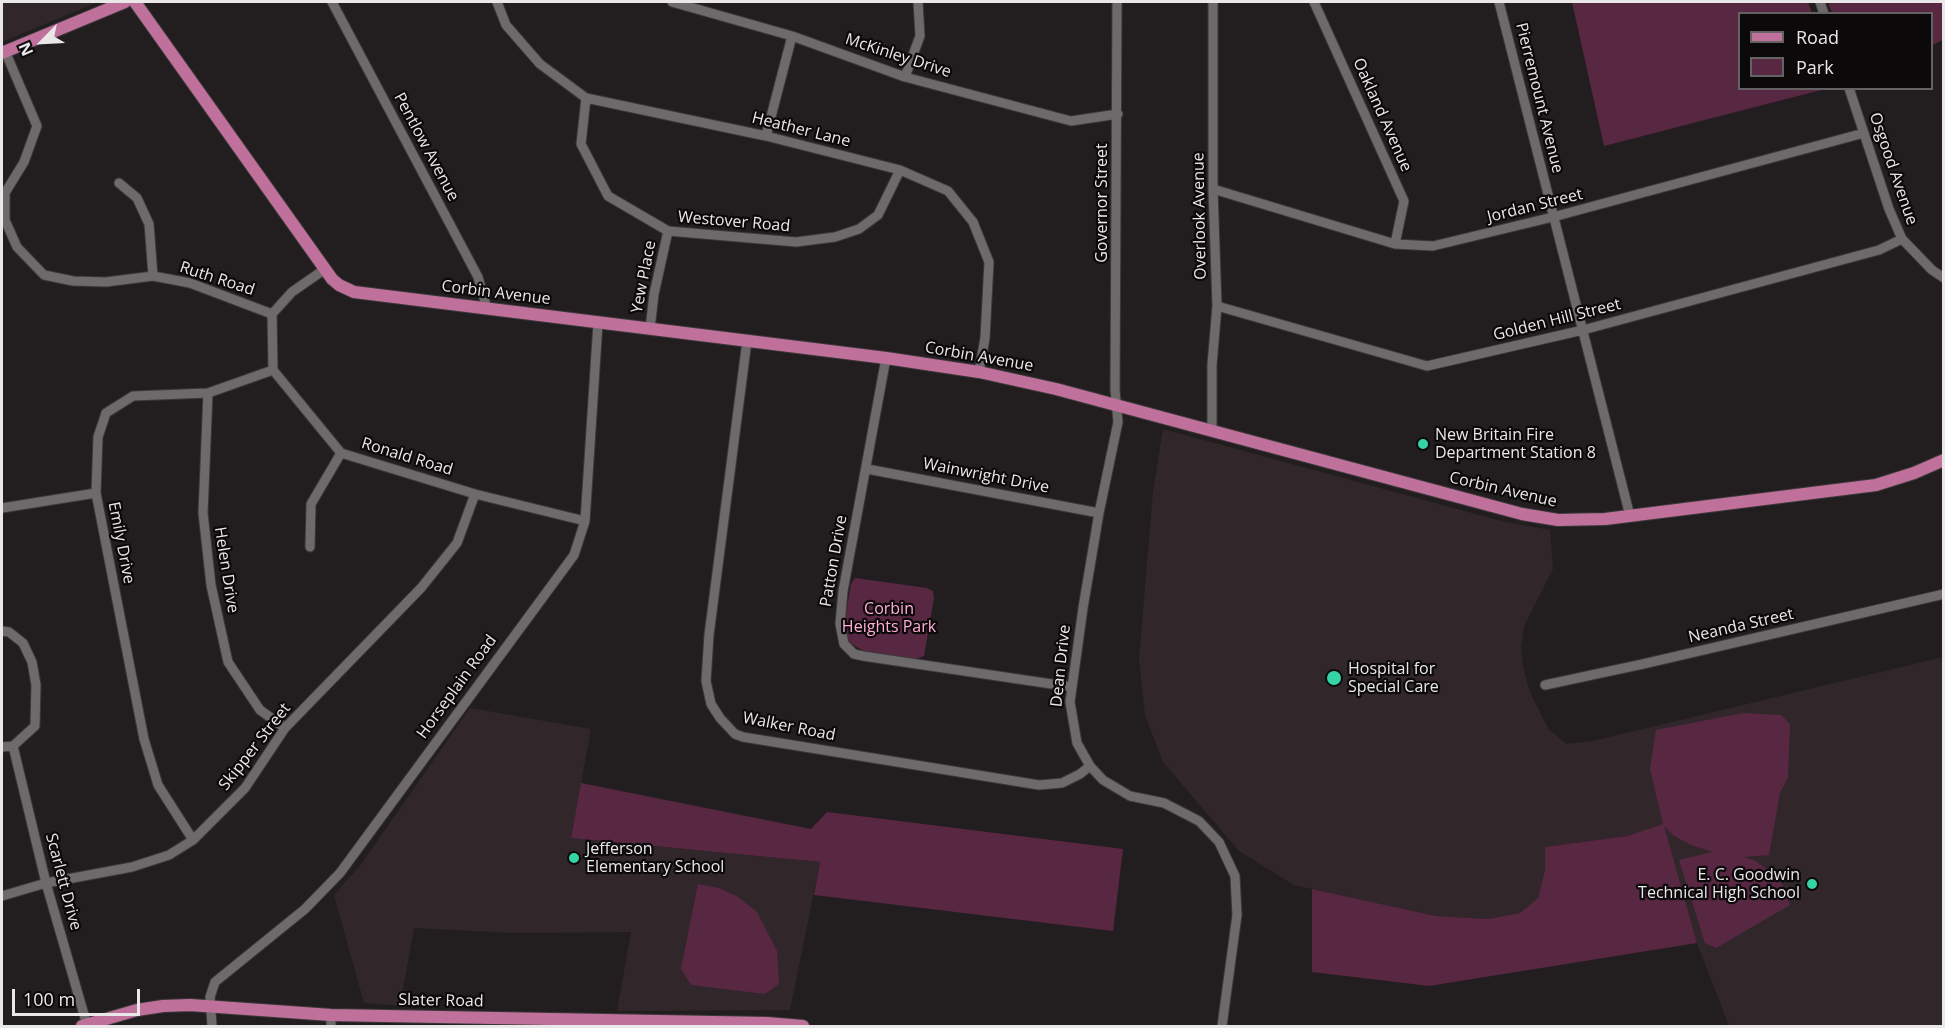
<!DOCTYPE html>
<style>
body{margin:0}
#map{position:relative;width:1945px;height:1028px;overflow:hidden;background:#221e20;font-family:"Open Sans",sans-serif}
canvas{display:block}
.frame{position:absolute;inset:0;border:3px solid #eae7e9;pointer-events:none}
.legend{position:absolute;left:1738px;top:12px;width:195px;height:78px;box-sizing:border-box;background:#0b090a;border:2px solid #646263;margin:0;padding:8px 10px;list-style:none;font-size:18px;color:#eae7e9}
.legend li{display:flex;align-items:center;gap:12px;height:30px}
.legend b{width:30px;border:2px solid #646263}
.north{position:absolute;left:12px;top:12px;width:60px;height:60px;-webkit-text-stroke:4px #0b090a;paint-order:stroke;rotate:246deg;font-size:16px;font-weight:700;line-height:24px;text-align:center;color:#eae7e9}
.north::after{content:'';display:block;margin:auto;width:21px;height:27px;background:#eae7e9;clip-path:polygon(50% 0,100% 100%,50% 72%,0 100%)}
.scale{position:absolute;left:12px;top:989px;width:128px;height:27px;box-sizing:border-box;border:3px solid #eae7e9;border-top:0;padding-left:8px;font-size:18px;line-height:21px;white-space:nowrap;color:#eae7e9;-webkit-text-stroke:4px #0b090a;paint-order:stroke}
</style>
<div id="map">
<canvas width="1945" height="1028"></canvas>
<div class="frame"></div>
<ul class="legend">
<li><b style="height:8px;background:#c0719b"></b>Road</li>
<li><b style="height:16px;background:#582741"></b>Park</li>
</ul>
<div class="north">N</div>
<div class="scale">100 m</div>
</div>
<script>
const context = document.querySelector('canvas').getContext('2d');
context.lineJoin = 'round';
function fill(path, color) { context.fillStyle = color; context.fill(path, 'evenodd'); }
const toPath = rows => new Path2D(rows.map(r => 'M' + r).join(''));
function trace(path, color, width, dash) { context.strokeStyle = color; context.lineWidth = width; context.lineCap = dash ? 'butt' : 'round'; context.setLineDash(dash || []); context.stroke(path); }
function write(font, color, halo, rows, align = 'center') {
  context.font = font + ' "Open Sans",sans-serif'; context.lineWidth = 4.5; context.setLineDash([]); context.textBaseline = 'middle'; context.strokeStyle = halo; context.fillStyle = color; for (const [text, x, y, turn = 0] of rows) {
    context.save(); context.translate(x, y); context.rotate((+turn || 0) * Math.PI / 180); context.textAlign = isNaN(turn) ? turn : align; if (halo) context.strokeText(text, 0, 0); context.fillText(text, 0, 0); context.restore();
  }
}
fill(toPath([
 [2,2,98,2,2,42],
 [1163,429,1505,522,1550,530,1553,569,1524,626,1521,647,1523,666,1529,690,1549,730,1567,744,1593,741,1943,657,1943,1026,1729,1026,1697,943,1663,825,1627,836,1546,847,1545,870,1538,898,1520,913,1488,919,1436,916,1294,885,1239,851,1163,762,1145,715,1139,659,1153,492],
 [470,708,591,729,571,838,820,862,790,1010,617,1011,631,932,515,933,414,928,400,1006,364,1003,334,895,362,863]
]), '#31272b');
fill(toPath([
 [1572,2,1808,2,1812,13,1740,14,1740,88,1825,89,1604,146],
 [1828,2,1943,2,1943,40,1932,45,1932,14,1832,13],
 [855,578,927,588,933,591,934,598,924,656,916,659,864,651,848,642,844,625,851,584],
 [1743,713,1781,715,1790,724,1788,777,1780,793,1769,855,1744,857,1756,861,1777,877,1783,886,1790,905,1716,948,1705,943,1679,860,1712,852,1689,844,1673,835,1664,826,1697,943,1429,986,1312,972,1312,889,1436,916,1488,919,1520,913,1538,898,1545,870,1545,847,1627,836,1663,824,1650,769,1656,730],
 [581,783,811,829,827,812,1123,849,1113,931,814,895,820,862,571,838],
 [698,884,719,888,738,897,757,912,777,951,779,984,765,994,691,985,681,969]
]), '#582741');
const minor = toPath([
 [332,2,478,277,487,309],
 [497,2,506,25,540,64,586,98,766,136,900,170,948,191,973,222,989,262,985,338,979,372],
 [672,2,792,36,905,77,1071,121,1118,114],
 [1117,2,1115,390,1118,422,1099,513,1083,608,1070,702,1077,743,1090,766,1103,780,1130,796,1164,803,1199,821,1219,842,1235,876,1237,915,1222,1026],
 [1314,2,1404,201,1395,244],
 [1499,2,1630,516],
 [1820,2,1824,14],
 [5,51,37,126,24,162,5,193,5,220,17,247,44,275,73,281,106,282,153,276,190,283,272,314],
 [905,77,920,36,918,2],
 [1849,88,1889,209,1902,239,1932,270,1944,278],
 [586,98,581,144,608,196,668,231,796,242,835,237,859,229,878,215,900,170],
 [766,136,792,36],
 [119,183,137,198,149,224,153,276],
 [1213,189,1395,244,1433,246,1553,217,1864,133],
 [325,269,292,292,272,314,273,370,341,453,475,494,585,521],
 [1217,306,1427,366,1583,330,1879,250,1902,239],
 [650,329,654,294,668,231],
 [747,341,709,635,706,681,711,704,720,718,735,734,743,737,1039,785,1062,783,1080,774,1090,766],
 [886,358,843,591,840,624,844,644,854,654,863,656,1072,687],
 [208,393,203,513,211,585,228,662,260,710,285,728],
 [1212,430,1212,365,1217,306,1213,189,1213,2],
 [867,469,1099,513],
 [2,508,96,493],
 [310,547,311,504,341,453],
 [2,631,9,632,23,643,32,662,36,685,35,726,13,746,2,747],
 [1545,685,1643,664,1944,594],
 [13,746,46,883,87,1025],
 [193,840,158,785,144,739,96,493,98,437,106,413,133,396,208,393,273,370],
 [2,896,46,883,132,867,169,855,193,840,245,788,285,728,421,588,457,543,475,494],
 [212,1026,210,997,215,982,305,909,340,873,574,555,585,521,598,323],
 [331,1026,331,1015]
]);
const major = toPath([
 [135,2,332,279,339,285,354,292,886,358,979,372,1056,389,1522,514,1558,520,1605,519,1876,485,1914,473,1944,460],
 [2,53,125,2],
 [82,1026,137,1010,163,1006,190,1005,331,1015,767,1023,803,1026]
]);
trace(minor, '#3d393b', 11);
trace(major, '#3d393b', 14);
trace(minor, '#6e6a6c', 9);
trace(major, '#c0719b', 12);
for (const [x, y, r, color] of [
 [1423,444,6,"#35d4a7"],
 [1334,678,8,"#35d4a7"],
 [574,858,6,"#35d4a7"],
 [1812,884,6,"#35d4a7"]
]) { const dot = new Path2D(); dot.arc(x, y, r, 0, 2 * Math.PI); context.fillStyle = color; context.fill(dot); trace(dot, '#0b090a', 2); }
write('16px', '#eae7e9', '#0b090a', [
 ["McKinley Drive",898,56,18],
 ["Pierremount Avenue",1539,98,76],
 ["Oakland Avenue",1382,115,66],
 ["Heather Lane",801,130,14],
 ["Pentlow Avenue",426,147,62],
 ["Osgood Avenue",1893,169,71],
 ["Governor Street",1102,203,-90],
 ["Jordan Street",1535,206,-14],
 ["Overlook Avenue",1200,216,-91],
 ["Westover Road",734,222,5],
 ["Yew Place",644,277,-79],
 ["Ruth Road",217,279,18],
 ["Corbin Avenue",496,293,7],
 ["Golden Hill Street",1557,320,-14],
 ["Corbin Avenue",979,357,10],
 ["Ronald Road",407,457,17],
 ["Wainwright Drive",986,476,11],
 ["Corbin Avenue",1503,490,13],
 ["Emily Drive",121,543,79],
 ["Patton Drive",834,561,-80],
 ["Helen Drive",226,570,81],
 ["Neanda Street",1741,626,-13],
 ["Dean Drive",1061,666,-84],
 ["Horseplain Road",457,687,-54],
 ["Walker Road",789,727,11],
 ["Skipper Street",255,747,-52],
 ["Scarlett Drive",63,882,75],
 ["Slater Road",441,1001,1]
]);
write('16px', '#eae7e9', '#0b090a', [
 ["New Britain Fire",1435,435],
 ["Department Station 8",1435,453],
 ["Hospital for",1348,669],
 ["Special Care",1348,687],
 ["Jefferson",586,849],
 ["Elementary School",586,867],
 ["E. C. Goodwin",1800,875,"right"],
 ["Technical High School",1800,893,"right"]
], 'left');
write('16px', '#ffadd4', '#0b090a', [
 ["Corbin",889,609],
 ["Heights Park",889,627]
]);
</script>
